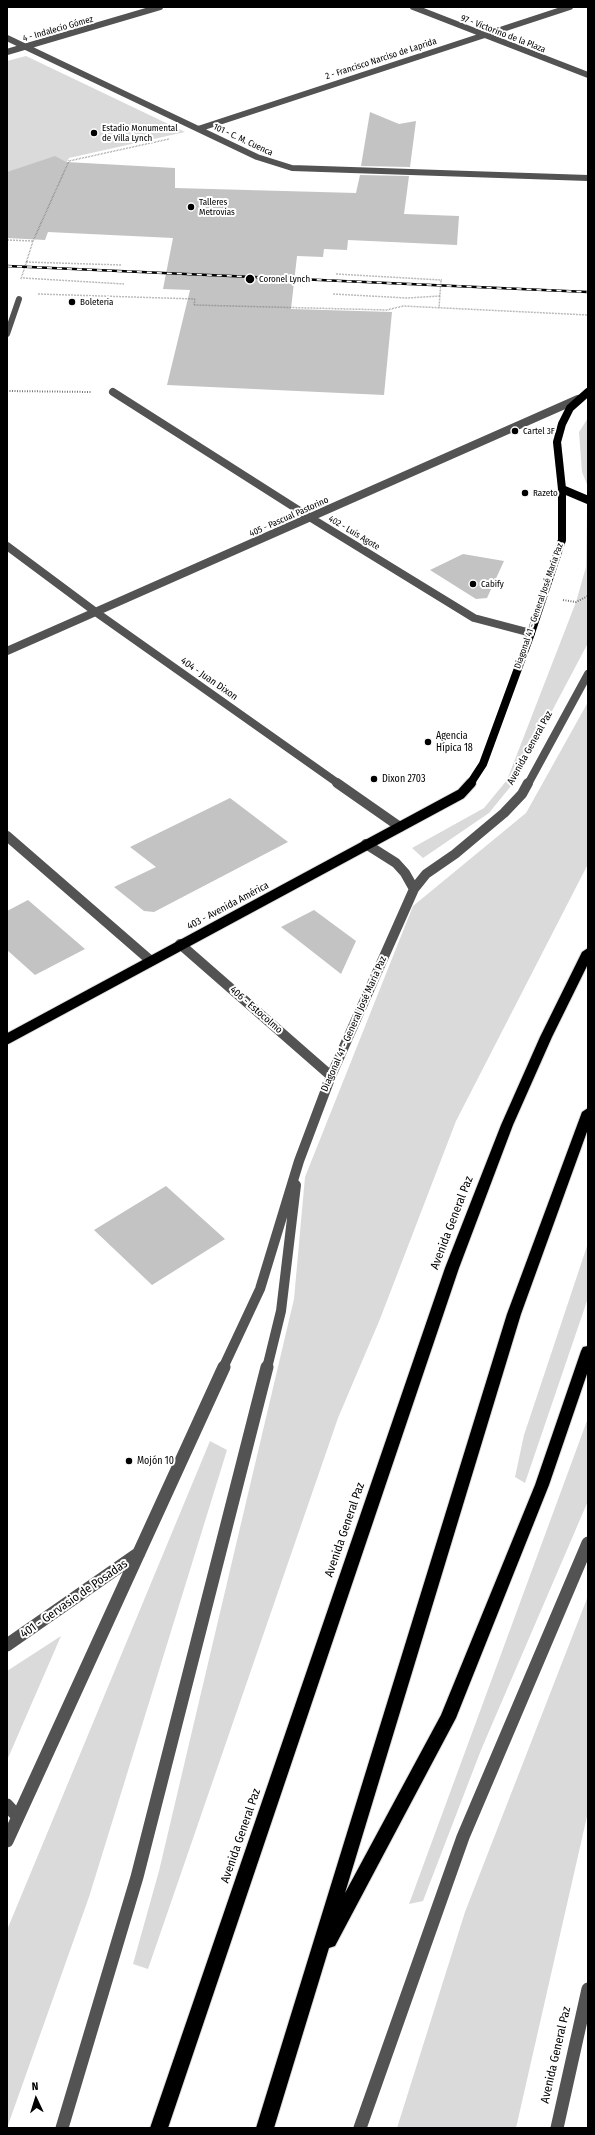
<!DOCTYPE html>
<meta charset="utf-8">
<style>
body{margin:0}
#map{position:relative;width:595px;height:2135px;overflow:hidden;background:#fff;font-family:"Fira Sans Condensed",sans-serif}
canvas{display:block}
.frame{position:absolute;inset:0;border:8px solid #000;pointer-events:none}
.north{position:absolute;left:16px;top:2079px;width:40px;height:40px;-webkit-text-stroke:3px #fff;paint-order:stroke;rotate:356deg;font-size:11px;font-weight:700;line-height:16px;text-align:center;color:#000}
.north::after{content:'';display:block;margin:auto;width:14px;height:18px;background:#000;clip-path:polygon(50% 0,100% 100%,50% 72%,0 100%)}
</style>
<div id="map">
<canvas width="595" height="2135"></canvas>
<div class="frame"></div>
<div class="north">N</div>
</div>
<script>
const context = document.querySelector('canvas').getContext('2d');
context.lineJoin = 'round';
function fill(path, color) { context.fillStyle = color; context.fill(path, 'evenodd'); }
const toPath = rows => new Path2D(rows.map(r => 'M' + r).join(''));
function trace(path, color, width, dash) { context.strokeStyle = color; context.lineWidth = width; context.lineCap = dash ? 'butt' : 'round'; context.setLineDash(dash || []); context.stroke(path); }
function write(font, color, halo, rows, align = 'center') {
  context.font = font + ' "Fira Sans Condensed",sans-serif'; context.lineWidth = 4; context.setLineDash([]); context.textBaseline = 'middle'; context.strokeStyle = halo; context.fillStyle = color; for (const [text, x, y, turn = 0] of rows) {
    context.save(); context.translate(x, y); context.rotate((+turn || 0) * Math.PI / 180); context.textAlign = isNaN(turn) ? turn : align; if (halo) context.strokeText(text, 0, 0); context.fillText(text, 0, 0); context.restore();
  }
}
fill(toPath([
 [26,56,185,132,69,158,41,212,7,211,7,61],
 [588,418,588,487,582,472,579,432],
 [587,507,588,643,515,781,489,813,423,858,412,848,484,808,507,780,576,602,586,567],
 [588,702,588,864,456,1121,380,1319,338,1418,148,1969,133,1964,159,1871,294,1299,305,1177,413,906,526,813],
 [588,1243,588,1298,525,1483,515,1477,524,1435],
 [588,1418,588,1501,481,1750,423,1901,409,1904],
 [210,1441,227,1450,89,1897,7,2128,7,1930],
 [588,1596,588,1812,516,2128,397,2128,465,1912],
 [61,1636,8,1758,7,1671]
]), '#dadada');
fill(toPath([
 [370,112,399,124,416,121,410,167,361,166],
 [55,156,66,162,175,168,175,188,356,193,360,175,409,176,404,214,459,216,457,245,348,240,347,250,324,249,323,257,297,256,291,309,392,312,384,395,167,385,190,290,163,289,173,238,48,232,45,240,7,238,7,172],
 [463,554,504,561,487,598,476,599,430,570],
 [230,798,288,842,154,912,144,911,114,887,156,867,130,847],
 [28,900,85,949,35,975,7,950,7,911],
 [314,910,356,941,341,974,281,927],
 [166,1186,225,1239,152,1285,94,1230]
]), '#c3c3c3');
const majorFar1 = toPath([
 [562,489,588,500],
 [470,784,483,764,531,633,562,540,562,489,557,442,562,424,570,408,588,392]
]);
const major = toPath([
 [7,1039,461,794,471,783]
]);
const highway = toPath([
 [588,948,588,964,552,1037,513,1125,459,1268,168,2128,150,2128,445,1268,501,1125,540,1037,582,952,588,948],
 [588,1108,588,1129,521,1314,345,1893,441,1715,535,1485,581,1351,583,1347,588,1346,588,1371,549,1485,456,1718,335,1946,329,1948,274,2128,256,2128,507,1314,582,1112,588,1108]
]);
trace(majorFar1, '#dbdbdb', 8);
trace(major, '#dbdbdb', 12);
trace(highway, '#dbdbdb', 2);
trace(toPath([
 [7,240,33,241],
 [26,262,121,265],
 [336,274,441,280,439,308],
 [23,278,124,284],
 [21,279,33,241,69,161,169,139],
 [38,294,195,299,194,305,387,310,403,306,588,315],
 [333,294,407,298,440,296]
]), '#757575', 1.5, [0.5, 1]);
trace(toPath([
 [7,391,92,392],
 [563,600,576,602,588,596]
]), '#757575', 2, [1, 1.5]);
trace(toPath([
 [413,7,588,75],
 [7,38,257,157,292,168,588,178],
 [7,52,160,7],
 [198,129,570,7],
 [7,334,19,299]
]), '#535353', 6);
trace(toPath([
 [113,392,311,518,474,618,531,633],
 [7,546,97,613,339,784],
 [7,651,578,399],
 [528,784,588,674]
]), '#535353', 8);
trace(toPath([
 [337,783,400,827],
 [7,836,151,961],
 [366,844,396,863,405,873,414,889],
 [180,944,331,1076],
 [223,1368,260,1289,299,1161,331,1076,414,889,426,874,455,854,504,813,522,794,528,783],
 [267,1368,281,1311,296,1185]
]), '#535353', 10);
trace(toPath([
 [7,1645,139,1553],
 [7,1805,17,1816],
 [7,1841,224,1367],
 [62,2128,137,1877,267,1367],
 [360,2128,463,1837,588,1543],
 [557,2128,588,1989]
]), '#535353', 13);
trace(majorFar1, '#000', 8);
trace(major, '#000', 10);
fill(highway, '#000');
const rail = toPath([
 [7,266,588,292]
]);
trace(rail, '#000', 2.5);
trace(rail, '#fff', 1.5, [5]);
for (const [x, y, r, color] of [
 [94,133,4,"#000"],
 [191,207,4,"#000"],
 [250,279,5,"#000"],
 [72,302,4,"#000"],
 [515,431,4,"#000"],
 [525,493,4,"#000"],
 [473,584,4,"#000"],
 [428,742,4,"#000"],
 [374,779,4,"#000"],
 [129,1461,4,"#000"]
]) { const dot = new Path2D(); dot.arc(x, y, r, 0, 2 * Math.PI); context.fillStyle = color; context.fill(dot); trace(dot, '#fff', 1.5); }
write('9px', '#000', '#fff', [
 ["4 - Indalecio Gómez",58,29,-16],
 ["97 - Victorino de la Plaza",503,34,21],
 ["2 - Francisco Narciso de Laprida",381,59,-18],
 ["101 - C. M. Cuenca",243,140,25],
 ["405 - Pascual Pastorino",289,517,-24],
 ["402 - Luis Agote",354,533,31],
 ["Diagonal 41 - General José María Paz",539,606,-71]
]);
write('9px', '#000', '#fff', [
 ["Estadio Monumental",102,128],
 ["de Villa Lynch",102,138],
 ["Talleres",199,202],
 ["Metrovias",199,212],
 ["Coronel Lynch",259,279],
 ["Boleteria",80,302],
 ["Cartel 3F",523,431],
 ["Razeto",533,493],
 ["Cabify",481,584]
], 'left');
write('10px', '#000', '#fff', [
 ["404 - Juan Dixon",209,679,35],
 ["Avenida General Paz",530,748,-61],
 ["403 - Avenida América",228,906,-28],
 ["406 - Estocolmo",256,1010,41],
 ["Diagonal 41 - General José María Paz",354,1024,-66]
]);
write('10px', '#000', '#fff', [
 ["Agencia",436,736],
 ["Hípica 18",436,748],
 ["Dixon 2703",382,779],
 ["Mojón 10",137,1461]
], 'left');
write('12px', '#000', '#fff', [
 ["Avenida General Paz",452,1223,-69],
 ["Avenida General Paz",345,1530,-71],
 ["401 - Gervasio de Posadas",74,1599,-35],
 ["Avenida General Paz",241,1836,-71],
 ["Avenida General Paz",556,2055,-77]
]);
</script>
